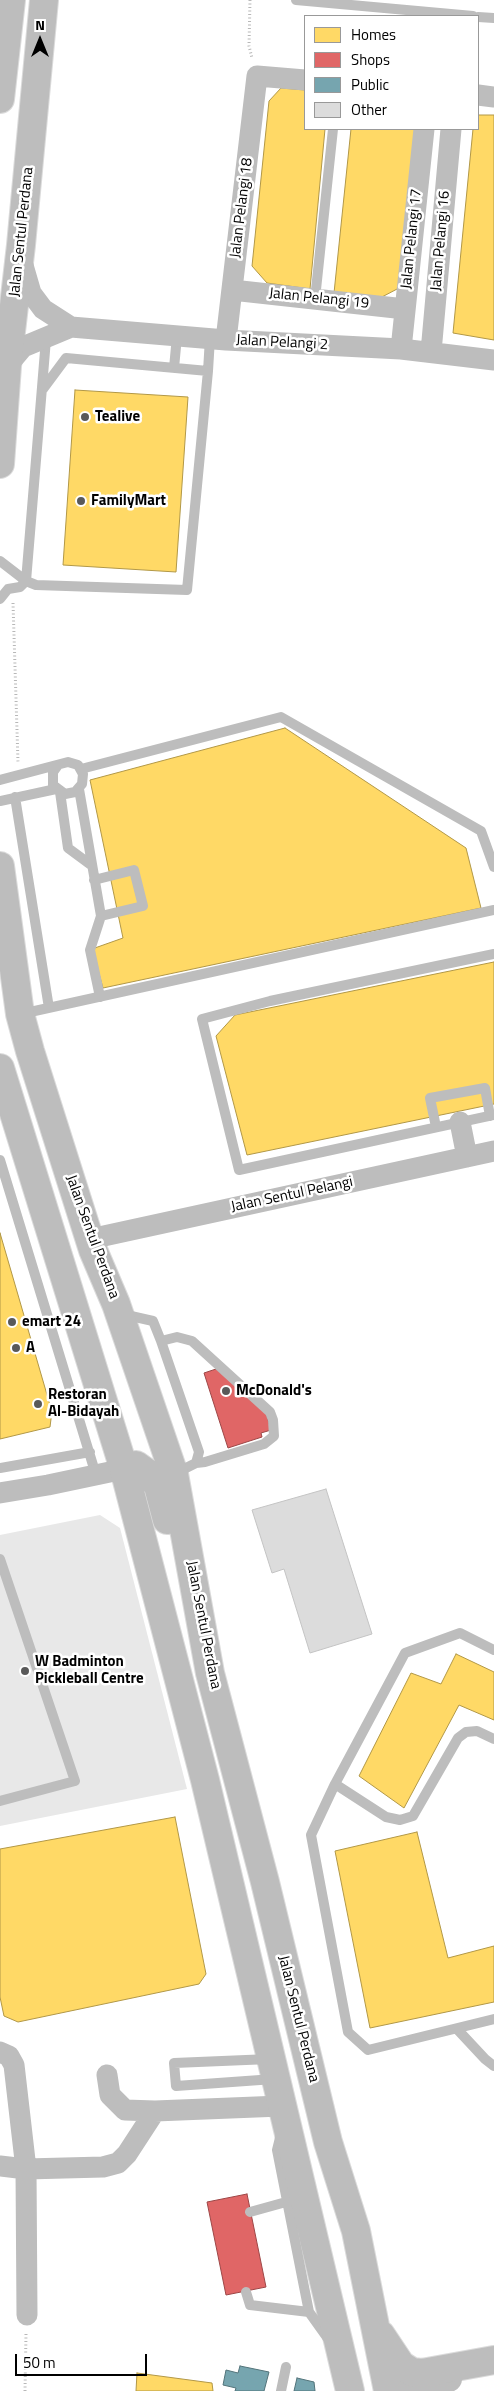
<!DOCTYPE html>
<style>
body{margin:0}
#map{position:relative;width:494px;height:2391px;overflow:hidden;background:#fff;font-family:"Titillium Web",sans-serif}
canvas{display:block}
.legend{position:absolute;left:304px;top:15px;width:175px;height:115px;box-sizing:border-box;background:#fff;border:1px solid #999;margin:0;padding:6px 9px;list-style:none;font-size:15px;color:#000}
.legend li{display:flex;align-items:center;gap:10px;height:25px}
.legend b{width:25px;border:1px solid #999}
.north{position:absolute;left:15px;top:15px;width:50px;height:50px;-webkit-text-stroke:4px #fff;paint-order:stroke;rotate:0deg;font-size:14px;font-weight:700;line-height:20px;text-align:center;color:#000}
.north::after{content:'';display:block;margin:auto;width:18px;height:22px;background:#000;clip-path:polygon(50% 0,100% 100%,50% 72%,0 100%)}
.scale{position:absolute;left:15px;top:2354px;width:132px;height:22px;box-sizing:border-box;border:2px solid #000;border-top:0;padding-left:6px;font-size:15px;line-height:18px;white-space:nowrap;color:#000;-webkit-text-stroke:4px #fff;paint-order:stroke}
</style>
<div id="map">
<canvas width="494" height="2391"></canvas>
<ul class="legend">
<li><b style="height:14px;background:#ffd966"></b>Homes</li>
<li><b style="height:14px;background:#e06666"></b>Shops</li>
<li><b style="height:14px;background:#76a5af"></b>Public</li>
<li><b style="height:14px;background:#dcdcdc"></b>Other</li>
</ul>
<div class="north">N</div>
<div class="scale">50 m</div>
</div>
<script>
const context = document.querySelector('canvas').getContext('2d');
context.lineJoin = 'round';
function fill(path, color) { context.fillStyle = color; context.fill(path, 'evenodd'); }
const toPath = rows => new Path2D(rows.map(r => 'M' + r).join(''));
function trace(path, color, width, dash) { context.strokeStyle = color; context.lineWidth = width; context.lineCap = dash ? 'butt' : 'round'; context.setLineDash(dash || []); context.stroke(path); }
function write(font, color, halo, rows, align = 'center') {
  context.font = font + ' "Titillium Web",sans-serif'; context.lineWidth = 5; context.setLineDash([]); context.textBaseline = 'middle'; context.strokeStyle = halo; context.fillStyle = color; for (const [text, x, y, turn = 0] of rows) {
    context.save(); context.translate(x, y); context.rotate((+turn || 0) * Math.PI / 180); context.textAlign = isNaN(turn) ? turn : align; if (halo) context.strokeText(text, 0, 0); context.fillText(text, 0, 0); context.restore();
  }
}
fill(toPath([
 [100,1515,120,1528,187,1789,0,1826,0,1535]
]), '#e8e8e8');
const homes = toPath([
 [281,88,305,90,305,129,325,129,310,289,267,283,252,266,269,101,281,88],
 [478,115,494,115,494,340,453,333,473,129,478,129,478,115],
 [351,129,415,129,399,288,380,298,334,293,351,129],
 [75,390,188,397,176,572,63,565,75,390],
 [285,728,466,848,481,908,103,988,92,949,123,938,90,780,285,728],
 [494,962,494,1104,247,1155,216,1036,235,1015,494,962],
 [0,1233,50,1405,51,1419,50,1427,0,1439,0,1233],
 [456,1654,494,1672,494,1720,459,1705,404,1808,359,1776,411,1673,441,1684,456,1654],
 [175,1817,206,1974,199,1984,18,2022,4,2016,0,1997,0,1849,175,1817],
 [417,1832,448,1958,494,1946,494,2002,370,2028,335,1851,417,1832],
 [137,2373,212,2383,213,2391,136,2391,137,2373]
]);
fill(homes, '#ffd966');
trace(homes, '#b29847', 1);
const shops = toPath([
 [216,1369,265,1409,271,1430,261,1433,262,1437,228,1448,204,1373,216,1369],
 [247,2194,266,2287,226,2295,207,2202,247,2194]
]);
fill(shops, '#e06666');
trace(shops, '#9d4747', 1);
const public = toPath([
 [240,2366,269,2372,264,2391,235,2391,236,2388,223,2385,226,2370,238,2373,240,2366],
 [297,2378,314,2382,315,2391,294,2391,297,2378]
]);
fill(public, '#76a5af');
trace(public, '#53747a', 1);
const building = toPath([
 [326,1489,372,1634,310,1653,284,1569,272,1573,252,1510,326,1489]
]);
fill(building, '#dcdcdc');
trace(building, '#c4c4c4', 1);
const primary = toPath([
 [0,99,11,0],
 [0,464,7,366,21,245,44,0],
 [0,866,20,1014,30,1051,93,1250,116,1304,174,1474,210,1673,265,1882,328,2142,356,2231,388,2391],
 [0,1068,124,1469,205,1780,350,2391],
 [136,1465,150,1475,158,1486,167,1520],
 [381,2335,401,2365,412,2372,422,2373,494,2360]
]);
trace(primary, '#dbdbdb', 30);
trace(toPath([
 [250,0,249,46,252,58],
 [13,603,18,762],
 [25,2391,26,2334]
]), '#b8b8b8', 3, [1, 2.5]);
trace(toPath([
 [296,0,473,16],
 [478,17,494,18],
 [315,299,333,129],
 [174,368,177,336],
 [208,371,210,338],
 [0,561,26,581,36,585,187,590,208,371,66,358,43,389],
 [0,599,8,589,20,587,26,581,46,339],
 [81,769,281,717,481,831,494,867],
 [0,780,68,762,78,765,83,774,82,784,75,792,65,794,53,785,53,772,58,765],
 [79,789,101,916,90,950,100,997],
 [60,792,68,848,91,865],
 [15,797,49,1008],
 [0,801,56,789],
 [94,880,134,870,143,906,101,916],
 [494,954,270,1001,202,1019,239,1170,494,1115],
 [21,1014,494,910],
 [436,1127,430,1098,485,1088,490,1116],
 [0,1160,96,1475],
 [122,1314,153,1321,161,1341,199,1452,196,1463,176,1473],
 [161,1341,177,1337,192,1341,270,1412,273,1420,274,1436,264,1444,205,1462,196,1463],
 [0,1468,90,1452],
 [0,1559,75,1781,0,1801],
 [494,1650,460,1633,405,1653,335,1784,311,1835,348,2032,368,2050,494,2019],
 [335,1784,386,1817,400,1820,413,1816,458,1738,466,1732,477,1731,494,1739],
 [457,2029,485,2059,494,2066],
 [270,2059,174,2063,176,2086,274,2079],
 [281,2134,277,2150,309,2312,329,2340],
 [250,2212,286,2202],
 [246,2292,250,2305,309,2312],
 [281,2391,286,2367]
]), '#bdbdbd', 10);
trace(toPath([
 [478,95,494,97],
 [22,262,31,293,43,309,71,327,226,340,401,349,494,360],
 [232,290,405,309],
 [226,340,257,76,305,80],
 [401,349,424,129],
 [431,352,451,129],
 [7,366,23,347,71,327],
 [460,1122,467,1157],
 [90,1239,494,1151],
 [0,1493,48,1485,124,1469],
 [0,2052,9,2056,14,2065,26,2169,27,2315],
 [107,2075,110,2095,125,2110,155,2111],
 [0,2166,26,2169,103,2167,118,2163,127,2154,155,2111,281,2106]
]), '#bdbdbd', 21);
trace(toPath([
 [394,2391,449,2379]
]), '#bdbdbd', 26);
trace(primary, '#bdbdbd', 28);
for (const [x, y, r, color] of [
 [85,417,5,"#595959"],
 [81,501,5,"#595959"],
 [12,1322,5,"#595959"],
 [16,1348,5,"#595959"],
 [226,1391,5,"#595959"],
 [38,1404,5,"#595959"],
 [25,1671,5,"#595959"]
]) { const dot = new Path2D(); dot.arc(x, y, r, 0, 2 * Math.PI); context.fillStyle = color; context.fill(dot); trace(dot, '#fff', 2); }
write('15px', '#000', '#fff', [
 ["Jalan Pelangi 18",242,208,-83],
 ["Jalan Sentul Perdana",22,232,-84],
 ["Jalan Pelangi 17",412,239,-84],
 ["Jalan Pelangi 16",441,241,-85],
 ["Jalan Pelangi 19",319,299,6],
 ["Jalan Pelangi 2",282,343,3],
 ["Jalan Sentul Pelangi",292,1195,-12],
 ["Jalan Sentul Perdana",92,1237,70],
 ["Jalan Sentul Perdana",203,1625,79],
 ["Jalan Sentul Perdana",298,2019,76]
]);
write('bold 15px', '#000', '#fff', [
 ["Tealive",95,417],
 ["FamilyMart",91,501],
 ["emart 24",22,1322],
 ["A",26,1348],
 ["McDonald's",236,1391],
 ["Restoran",48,1395],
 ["Al-Bidayah",48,1412],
 ["W Badminton",35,1662],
 ["Pickleball Centre",35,1679]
], 'left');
</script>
